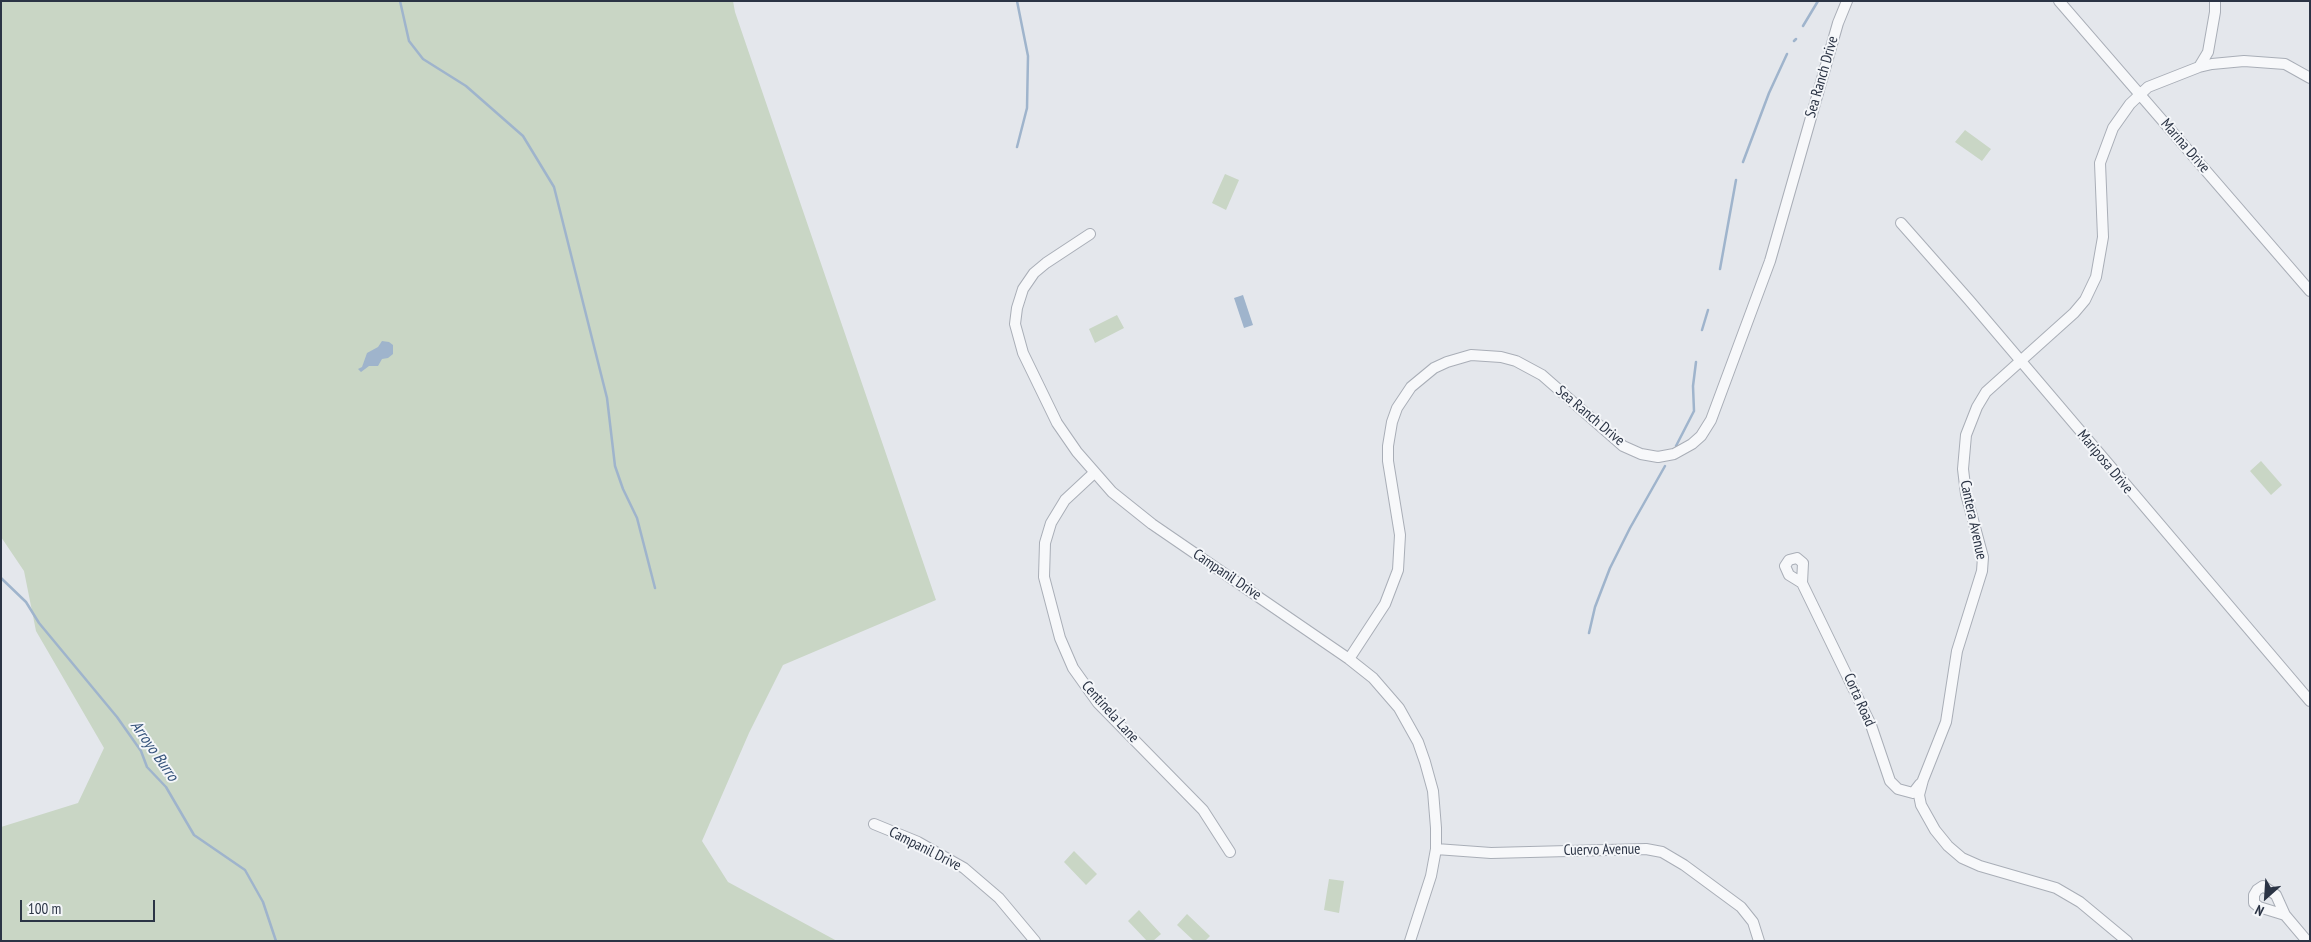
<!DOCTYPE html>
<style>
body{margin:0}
#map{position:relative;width:2311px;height:942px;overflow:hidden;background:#e4e7ec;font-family:"PT Sans Narrow",sans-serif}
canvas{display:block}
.frame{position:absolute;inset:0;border:2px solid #2b3445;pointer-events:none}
.north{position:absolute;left:2241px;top:872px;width:50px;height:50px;-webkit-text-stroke:4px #f4f6f9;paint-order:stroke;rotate:206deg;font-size:14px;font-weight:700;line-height:20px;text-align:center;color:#2b3445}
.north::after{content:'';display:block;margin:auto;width:18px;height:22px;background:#2b3445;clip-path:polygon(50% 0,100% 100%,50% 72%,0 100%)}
.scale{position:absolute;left:20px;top:900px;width:135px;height:22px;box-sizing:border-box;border:2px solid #2b3445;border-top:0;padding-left:6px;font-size:15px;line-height:18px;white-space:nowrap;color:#2b3445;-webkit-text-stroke:4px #f4f6f9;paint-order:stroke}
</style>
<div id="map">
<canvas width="2311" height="942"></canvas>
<div class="frame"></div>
<div class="north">N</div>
<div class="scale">100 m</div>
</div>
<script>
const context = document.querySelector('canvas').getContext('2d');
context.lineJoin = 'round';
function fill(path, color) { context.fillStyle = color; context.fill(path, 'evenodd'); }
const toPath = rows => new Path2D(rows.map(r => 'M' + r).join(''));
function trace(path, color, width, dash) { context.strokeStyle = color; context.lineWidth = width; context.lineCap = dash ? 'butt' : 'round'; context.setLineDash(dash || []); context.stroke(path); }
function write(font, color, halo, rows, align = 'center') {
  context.font = font + ' "PT Sans Narrow",sans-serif'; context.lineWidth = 4; context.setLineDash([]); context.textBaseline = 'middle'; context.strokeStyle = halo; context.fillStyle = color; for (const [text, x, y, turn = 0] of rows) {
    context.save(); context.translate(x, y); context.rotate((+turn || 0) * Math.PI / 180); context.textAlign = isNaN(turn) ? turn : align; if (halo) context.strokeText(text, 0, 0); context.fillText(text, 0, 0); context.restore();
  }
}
fill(toPath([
 [1,1,733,1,735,12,936,600,783,665,749,733,702,841,728,882,837,941,1,941,1,827,78,803,104,748,36,631,24,571,1,537],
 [1965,130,1991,149,1982,161,1955,142],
 [1225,174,1239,180,1226,210,1212,203],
 [1117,315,1124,328,1095,343,1089,329],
 [2261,461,2282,485,2271,495,2250,471],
 [1074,851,1097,874,1086,885,1064,862],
 [1329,879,1344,881,1339,913,1324,910],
 [1139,910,1161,934,1153,941,1147,941,1128,921],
 [1187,914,1210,936,1205,941,1194,941,1177,925]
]), '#c9d6c5');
fill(toPath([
 [1243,295,1253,325,1244,328,1234,298],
 [382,341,389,342,393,345,393,354,388,358,382,359,378,366,369,366,361,372,358,369,362,367,367,353,378,347]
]), '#9fb4cc');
trace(toPath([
 [400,1,409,41,423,59,466,86,523,136,554,187,607,398,615,466,623,489,637,518,655,588],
 [1803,26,1818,1],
 [1794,41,1796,39],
 [1017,147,1027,108,1028,56,1017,1],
 [1743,162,1769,93,1787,54],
 [1720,269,1736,180],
 [1702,330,1708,310],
 [1676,446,1694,411,1693,386,1696,362],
 [1,578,26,602,39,623,117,717,141,751,147,767,166,787,194,835,245,870,263,902,276,941],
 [1589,633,1595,607,1610,568,1630,528,1665,466]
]), '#9fb4cc', 2.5);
const minor = toPath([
 [2059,1,2310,291],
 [2199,67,2208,52,2215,12,2215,1],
 [1901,223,1969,300,2310,701],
 [1090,234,1046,263,1034,273,1023,289,1017,308,1015,324,1023,353,1057,423,1077,452,1112,492,1152,524,1349,659,1373,678,1399,708,1418,742,1425,762,1433,791,1436,828,1436,849,1431,876,1410,941],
 [1094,473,1065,500,1051,523,1045,543,1044,577,1060,638,1073,668,1098,703,1203,810,1230,852],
 [1802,583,1789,575,1785,566,1789,560,1797,558,1803,563,1802,583,1871,725,1890,781,1898,789,1913,793,1920,784],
 [1349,659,1385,604,1398,570,1400,535,1388,461,1388,446,1392,422,1397,408,1411,387,1434,368,1447,362,1471,355,1501,357,1516,361,1542,375,1623,446,1641,454,1658,457,1674,454,1692,444,1701,436,1711,420,1770,261,1838,23,1847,1],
 [874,824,918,842,964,868,999,898,1035,941],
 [1436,849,1491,853,1646,849,1662,852,1684,865,1741,907,1753,922,1759,941],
 [2285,915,2259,907,2254,903,2254,895,2257,890,2263,886,2276,895,2285,915,2307,941],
 [2127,941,2080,902,2056,888,1980,866,1962,858,1948,846,1935,830,1921,805,1919,795,1923,780,1946,722,1957,651,1982,571,1983,557,1966,494,1963,469,1966,435,1977,407,1986,392,2074,313,2085,300,2096,277,2103,237,2100,163,2113,128,2130,104,2148,87,2199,67,2212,64,2244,61,2285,64,2310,78]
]);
trace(minor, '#a9aeb7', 12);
trace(minor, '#f7f8fa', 10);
write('15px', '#2b3445', '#f4f6f9', [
 ["Sea Ranch Drive",1822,77,-74],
 ["Marina Drive",2185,146,49],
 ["Sea Ranch Drive",1590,416,40],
 ["Mariposa Drive",2105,462,50],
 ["Cantera Avenue",1973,520,78],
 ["Campanil Drive",1227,575,34],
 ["Corta Road",1859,700,66],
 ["Centinela Lane",1110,712,48],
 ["Campanil Drive",925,849,27],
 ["Cuervo Avenue",1602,850,-1]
]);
write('italic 16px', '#34527a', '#f4f6f9', [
 ["Arroyo Burro",154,751,55]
]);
</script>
